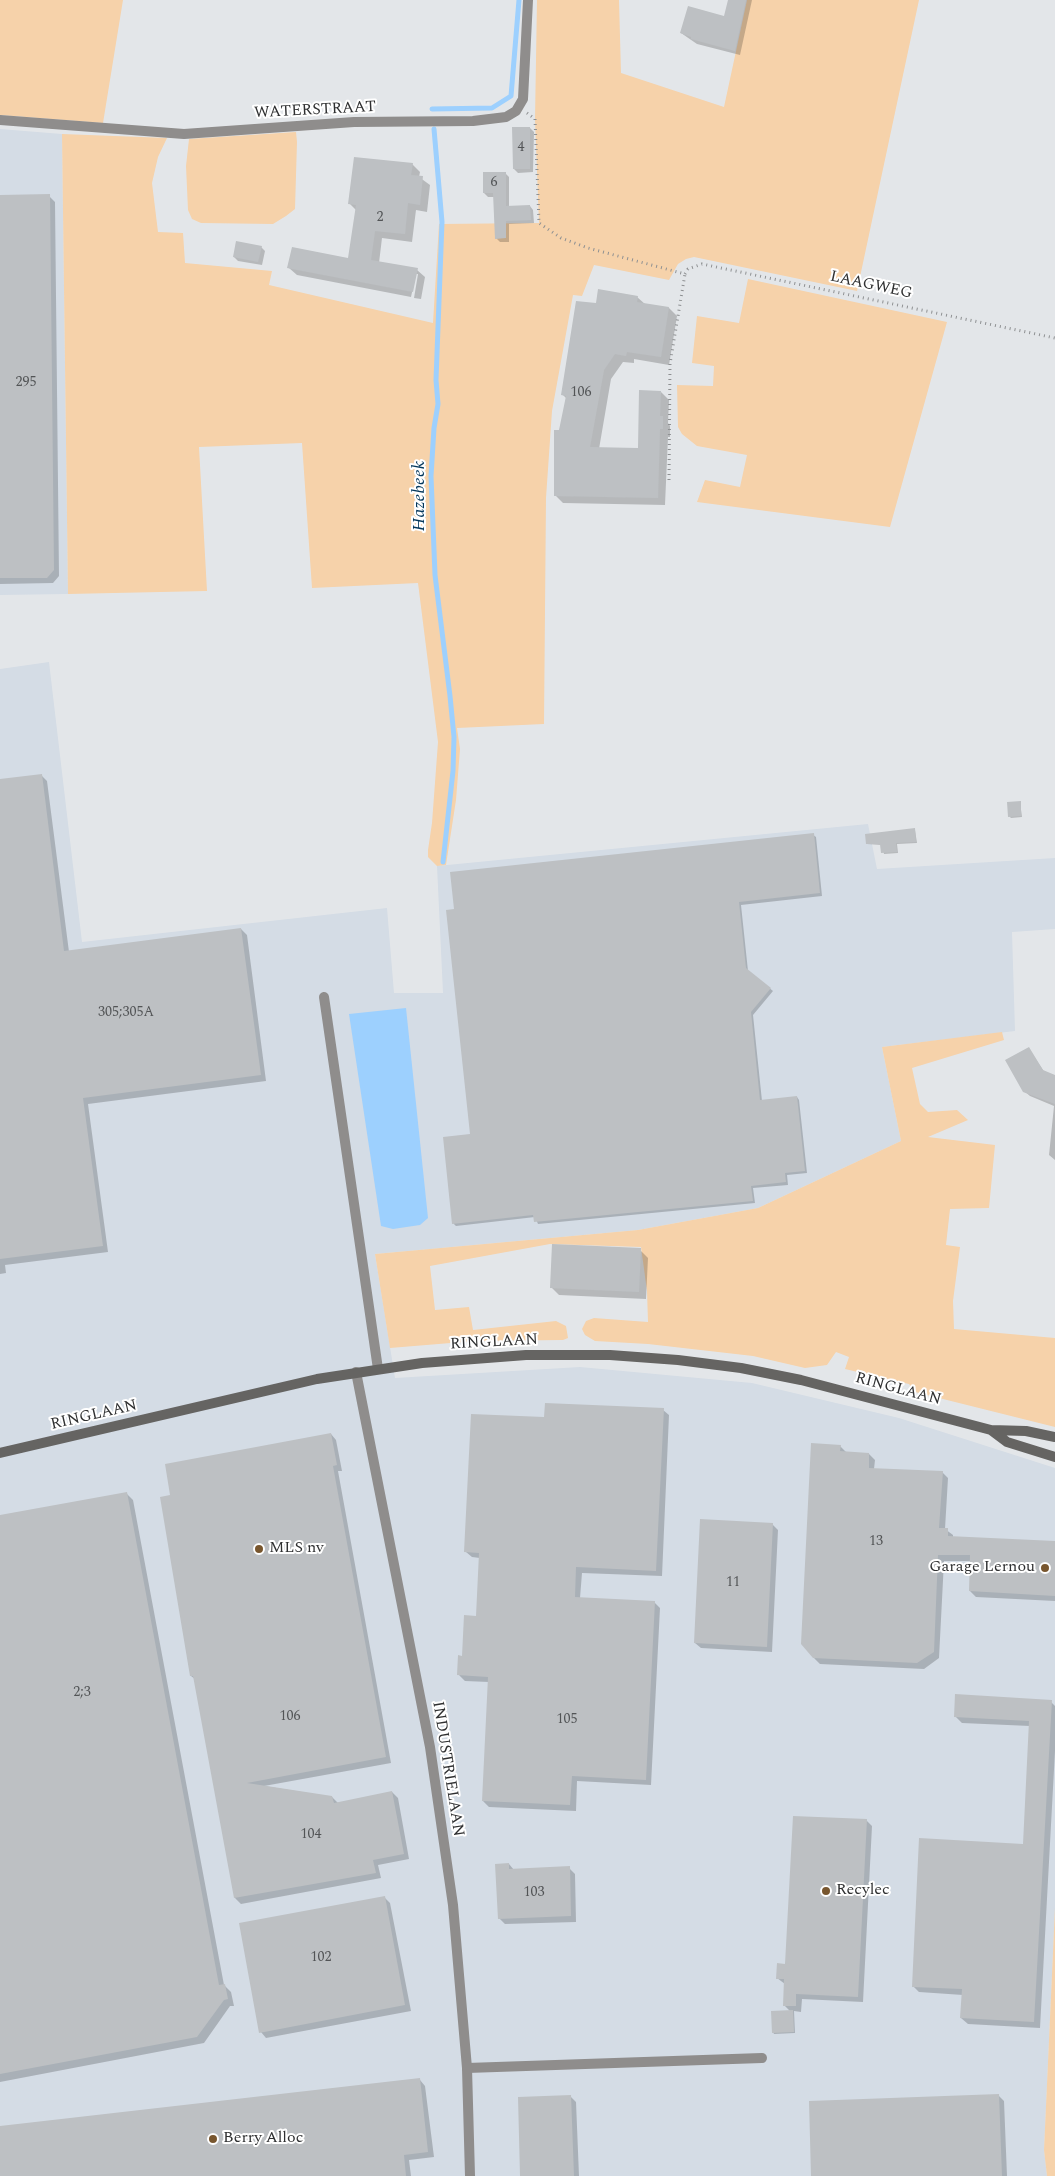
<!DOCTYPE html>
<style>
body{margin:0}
canvas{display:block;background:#e3e6e9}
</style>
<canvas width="1055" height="2176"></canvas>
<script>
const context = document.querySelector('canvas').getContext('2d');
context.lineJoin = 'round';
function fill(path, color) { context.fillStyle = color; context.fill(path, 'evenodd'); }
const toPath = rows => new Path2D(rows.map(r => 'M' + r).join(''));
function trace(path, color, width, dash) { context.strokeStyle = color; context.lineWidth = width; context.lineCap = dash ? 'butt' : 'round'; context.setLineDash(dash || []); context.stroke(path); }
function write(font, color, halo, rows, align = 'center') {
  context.font = font + ' Spectral,serif'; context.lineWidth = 4; context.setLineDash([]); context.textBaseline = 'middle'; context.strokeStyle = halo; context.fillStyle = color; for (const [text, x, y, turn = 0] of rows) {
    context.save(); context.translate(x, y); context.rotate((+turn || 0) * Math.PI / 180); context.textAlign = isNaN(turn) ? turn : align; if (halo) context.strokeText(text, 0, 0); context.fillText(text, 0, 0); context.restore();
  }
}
fill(toPath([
 [0,129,62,134,68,594,0,595],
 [49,662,82,942,387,908,394,993,443,993,437,866,868,824,877,869,1055,858,1055,929,1012,932,1015,1031,882,1047,901,1141,758,1208,638,1230,375,1254,395,1378,580,1367,752,1383,899,1418,1055,1468,1055,1908,1044,2150,1047,2176,0,2176,0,669]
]), '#d4dce5');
fill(toPath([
 [0,0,123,0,103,123,0,115],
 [537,0,619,0,621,73,724,107,747,0,919,0,857,291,694,257,686,259,678,264,669,280,594,265,582,296,573,295,552,411,546,498,544,724,457,728,460,749,456,800,446,865,437,866,428,857,428,850,432,823,438,742,418,583,312,588,302,443,199,447,207,591,68,594,62,134,167,138,158,157,152,183,158,232,183,233,185,263,272,271,269,285,433,323,439,224,539,223,535,119],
 [296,132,297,142,295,209,286,216,273,224,201,223,192,219,188,210,186,166,189,139],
 [748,279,947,322,890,527,697,502,705,480,740,487,747,455,697,446,682,434,678,427,677,385,713,386,714,366,692,363,697,316,739,323],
 [1002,1032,1004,1040,912,1068,920,1104,928,1112,957,1110,968,1120,928,1137,995,1145,989,1208,950,1209,946,1245,960,1247,953,1301,954,1329,1055,1338,1055,1427,915,1392,909,1384,845,1369,849,1357,836,1352,827,1365,805,1368,753,1356,648,1344,595,1341,585,1335,582,1329,586,1321,594,1318,648,1322,647,1291,641,1247,550,1244,430,1266,435,1310,469,1307,473,1330,556,1321,566,1326,568,1338,563,1340,475,1341,390,1348,375,1254,638,1230,758,1208,901,1141,882,1047],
 [1055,1908,1055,2176,1047,2176,1044,2150]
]), '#f6d2aa');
fill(toPath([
 [406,1008,428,1218,420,1225,393,1229,381,1226,349,1014]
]), '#9dd0fe');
fill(toPath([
 [729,0,752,0,740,55,697,44,681,33,725,17],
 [530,128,534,132,533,172,518,173,514,169],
 [412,164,420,172,419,177,430,185,427,212,416,210,412,242,382,238,379,263,417,270,425,277,421,299,414,298,418,274,416,274,411,297,297,275,289,268,349,259,356,210,350,204],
 [505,173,509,177,509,207,530,206,533,210,534,223,509,224,509,242,500,242,496,238,494,197,488,197,484,193],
 [0,196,49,196,55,202,59,576,53,583,0,584],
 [261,247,265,251,262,265,238,261,234,257],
 [637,297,645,304,669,308,677,316,669,365,634,359,634,363,623,362,611,379,599,449,639,450,661,392,669,400,668,423,670,426,670,437,668,437,665,505,563,503,555,495,560,431,567,399,563,395,597,305],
 [41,775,47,781,69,952,241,929,247,935,266,1081,88,1104,108,1252,5,1265,6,1273,0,1274,0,780],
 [1020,802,1022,817,1011,818,1009,816],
 [915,830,917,843,897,844,898,853,884,854,882,845,867,844],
 [813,835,816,837,822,896,741,905,748,971,773,991,753,1015,762,1101,797,1097,799,1100,807,1173,787,1175,788,1185,753,1188,755,1203,538,1224,535,1217,456,1226,453,1223,471,1135],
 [1029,1049,1045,1073,1055,1076,1055,1160,1049,1155,1054,1106,1030,1096,1024,1091],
 [640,1250,648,1258,646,1299,559,1295,551,1287],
 [663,1410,669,1415,662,1576,582,1573,580,1598,654,1602,660,1608,651,1785,577,1781,576,1811,489,1807,483,1801,489,1682,465,1681,459,1675,477,1617,480,1558,472,1557,466,1552,545,1418],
 [331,1434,336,1440,342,1471,338,1471,391,1763,264,1786,332,1797,338,1803,392,1792,398,1798,409,1859,378,1865,381,1878,241,1904,235,1898,195,1679,191,1676,172,1496],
 [840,1446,846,1452,869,1454,875,1460,874,1469,942,1472,948,1478,945,1529,953,1535,953,1538,1055,1543,1055,1601,976,1597,970,1591,971,1561,944,1561,939,1658,924,1669,820,1664,814,1658],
 [126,1493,133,1500,224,1985,231,1992,234,2006,230,2006,204,2043,0,2082,0,1517],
 [772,1524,778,1530,772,1652,701,1648,695,1643],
 [1051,1702,1055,1706,1055,1751,1040,2028,968,2024,961,2018,963,1995,919,1992,913,1986,1024,1845,1030,1726,962,1723,955,1716],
 [866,1820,872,1826,863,2002,802,1999,801,2012,794,2011,795,2033,774,2034,773,2032,790,2011,784,2005,785,1984,777,1978],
 [509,1864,514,1870,569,1868,575,1874,576,1922,505,1924,499,1918],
 [384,1897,390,1903,411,2011,266,2038,261,2032],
 [420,2080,425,2086,434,2157,409,2160,411,2176,0,2176,0,2127],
 [998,2095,1004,2101,1007,2176,813,2176],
 [570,2096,576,2102,579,2176,522,2176]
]), '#0003');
trace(toPath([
 [432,109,492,108,511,96,519,0],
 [434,129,442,222,436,380,438,404,434,428,431,476,435,575,450,696,454,737,453,771,443,862]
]), '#9dd0fe', 5);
fill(toPath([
 [728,0,746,0,735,51,691,39,691,37,680,33,688,6,724,16],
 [512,127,530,127,530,169,513,169],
 [354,157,413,163,411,175,423,176,420,205,408,203,405,234,375,231,371,260,418,268,413,292,287,268,292,247,348,258,356,205,348,204],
 [483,172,506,172,506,206,530,205,531,220,506,221,506,238,495,239,493,193,483,193],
 [50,194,54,570,47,578,0,578,0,195],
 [236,241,262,246,258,262,233,257],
 [598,289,638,296,637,302,669,307,661,357,627,352,626,356,615,354,604,370,590,447,638,448,639,390,661,391,660,416,663,416,663,429,660,429,658,498,554,496,554,430,559,430,566,396,561,395,576,301,596,303],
 [42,774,64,951,241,928,261,1075,83,1098,103,1246,0,1259,0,779],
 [1021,801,1021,816,1008,817,1007,802],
 [915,828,916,842,896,843,897,852,881,853,880,844,866,844,865,834],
 [814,833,820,893,739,902,746,968,771,988,751,1012,760,1100,797,1096,805,1171,785,1173,786,1182,751,1186,753,1201,534,1222,533,1215,452,1224,443,1137,470,1134,446,910,454,909,450,872],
 [1029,1047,1043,1070,1055,1075,1055,1104,1023,1092,1005,1060],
 [552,1244,641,1248,639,1292,550,1288],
 [545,1403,664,1408,656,1571,576,1567,575,1597,655,1601,646,1780,572,1776,570,1805,482,1801,488,1677,457,1675,458,1655,462,1656,464,1615,476,1616,479,1553,464,1552,471,1414,544,1417],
 [331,1433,337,1465,333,1466,386,1757,247,1783,332,1796,334,1803,392,1791,404,1854,373,1860,376,1873,234,1898,193,1676,190,1676,160,1497,170,1495,165,1464],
 [811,1443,841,1445,840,1451,869,1453,869,1468,943,1471,939,1528,948,1528,948,1536,1055,1541,1055,1596,969,1591,970,1555,938,1555,934,1652,917,1663,813,1658,801,1644],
 [127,1492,219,1985,225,1984,228,1999,224,2000,197,2037,0,2074,0,1515],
 [700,1519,773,1523,767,1647,694,1643],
 [955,1694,1052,1700,1034,2022,960,2018,962,1989,912,1987,919,1838,1023,1844,1029,1721,954,1717],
 [793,1816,867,1819,858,1997,796,1994,796,2006,783,2006,784,1979,776,1979,777,1963,785,1964],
 [509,1863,509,1869,570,1866,571,1916,498,1919,495,1864],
 [385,1896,405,2005,259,2033,239,1923],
 [793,2010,794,2032,772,2033,771,2011],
 [420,2078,428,2152,404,2155,406,2176,0,2176,0,2126],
 [999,2094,1002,2176,811,2176,809,2101],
 [571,2095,574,2176,520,2176,518,2097]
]), '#bdc0c3');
trace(toPath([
 [527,113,535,119,539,223,561,238,588,248,685,274],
 [685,274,688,269,702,264,1055,338],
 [669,480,670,364,685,274]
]), '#8e9092', 3, [1, 4]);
trace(toPath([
 [324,997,378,1369],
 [467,2068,762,2058]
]), '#8f8d8c', 10);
trace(toPath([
 [0,120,184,134,354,122,473,121,506,117,516,111,523,99,528,0],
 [356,1372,430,1747,453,1905,467,2068,470,2176]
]), '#8f8d8c', 10);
trace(toPath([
 [991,1430,1007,1442,1055,1457],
 [0,1453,317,1379,422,1363,526,1355,610,1355,678,1360,741,1368,801,1380,991,1430,1026,1431,1055,1437]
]), '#656462', 10);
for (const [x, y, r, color] of [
 [259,1549,5,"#78562e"],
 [1045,1568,5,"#78562e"],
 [826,1891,5,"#78562e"],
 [213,2139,5,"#78562e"]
]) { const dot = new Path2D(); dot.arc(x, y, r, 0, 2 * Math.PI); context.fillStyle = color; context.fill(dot); trace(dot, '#fff', 2); }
write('14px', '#525456', null, [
 ["4",521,148],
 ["6",494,183],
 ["2",380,218],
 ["295",26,383],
 ["106",581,393],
 ["305;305A",126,1013],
 ["13",876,1542],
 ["11",733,1583],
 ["2;3",82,1693],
 ["106",290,1717],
 ["105",567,1720],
 ["104",311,1835],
 ["103",534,1893],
 ["102",321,1958]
]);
write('16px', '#2f3031', '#fff', [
 ["WATERSTRAAT",315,111,-3],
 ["LAAGWEG",871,286,12],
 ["RINGLAAN",494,1343,-3],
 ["RINGLAAN",898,1390,15],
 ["RINGLAAN",94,1416,-13],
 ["INDUSTRIELAAN",447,1769,81]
]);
write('16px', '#2f3031', '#fff', [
 ["MLS nv",269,1549],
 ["Garage Lernou",1035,1568,"right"],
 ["Recylec",836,1891],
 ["Berry Alloc",223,2139]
], 'left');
write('italic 18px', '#04375b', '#fff', [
 ["Hazebeek",420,496,-90]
]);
</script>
